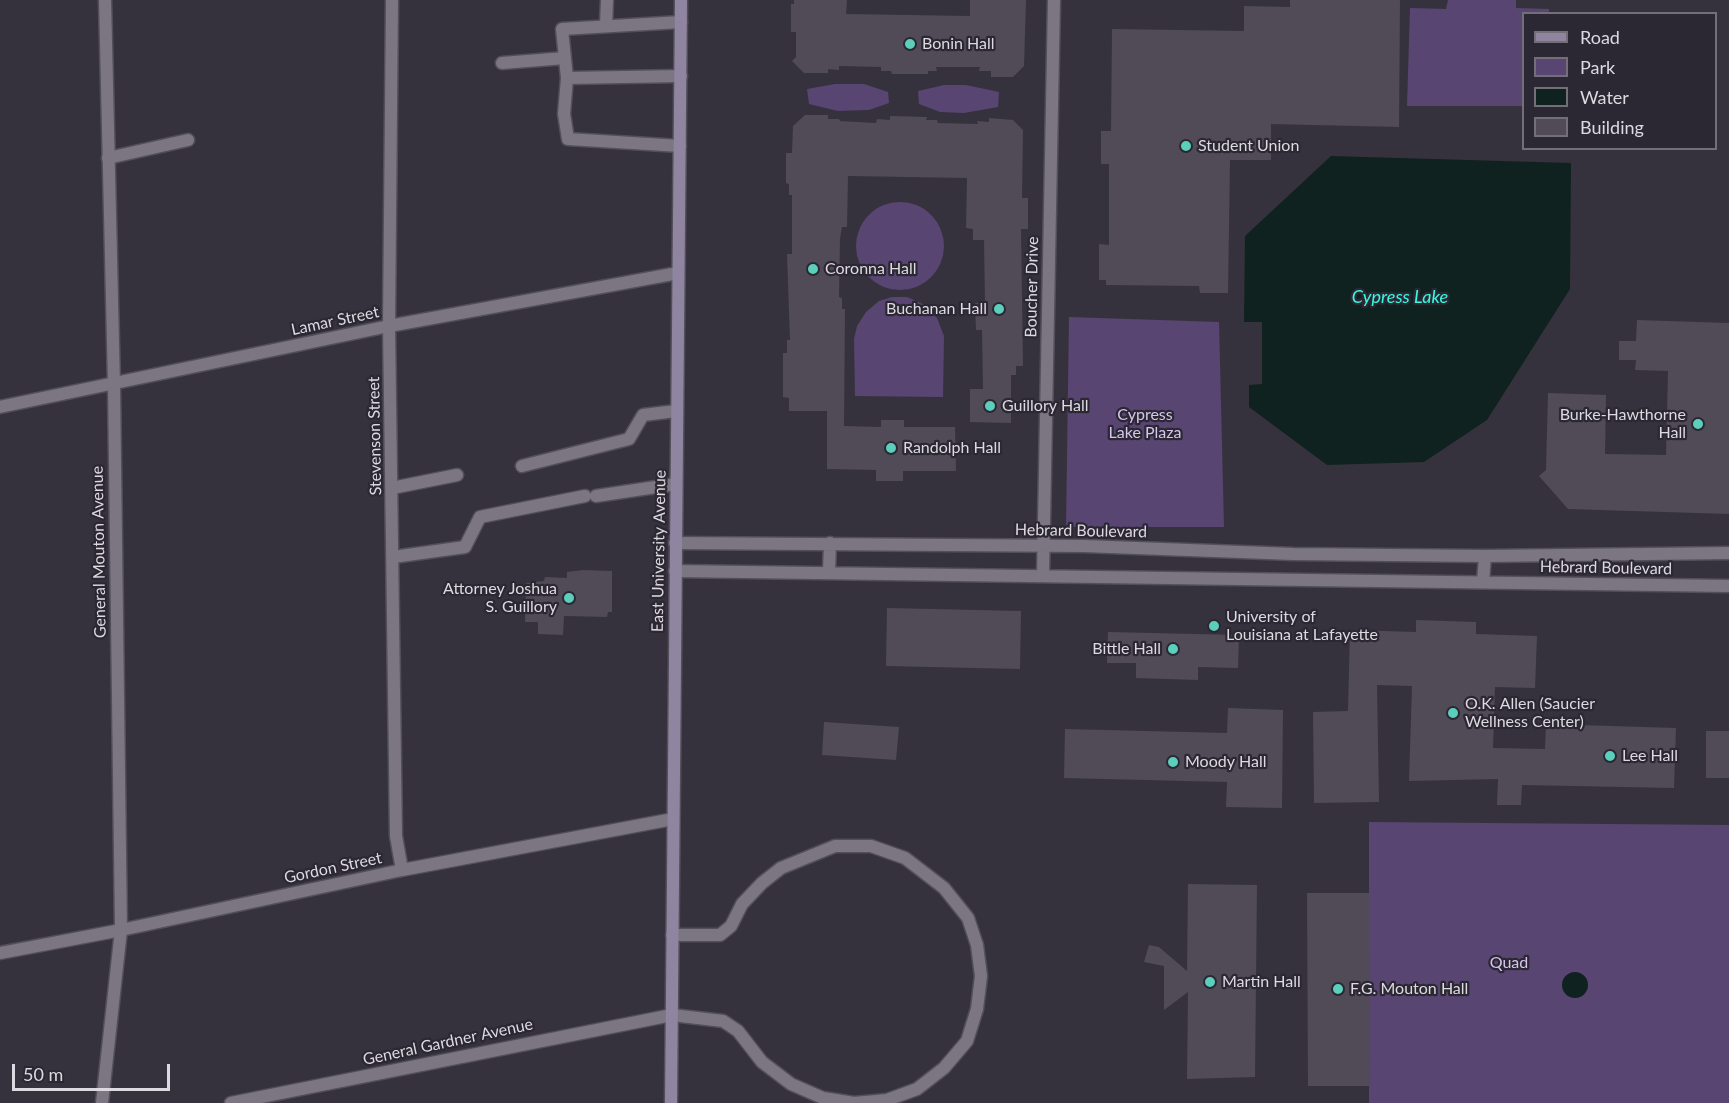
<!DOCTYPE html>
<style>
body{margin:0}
#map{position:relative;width:1729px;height:1103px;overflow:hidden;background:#36323d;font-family:Lato,sans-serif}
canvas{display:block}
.legend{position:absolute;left:1522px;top:12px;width:195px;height:138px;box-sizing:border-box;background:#2c2833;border:2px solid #726f78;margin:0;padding:8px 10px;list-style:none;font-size:18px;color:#dcd9e0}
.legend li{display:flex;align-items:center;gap:12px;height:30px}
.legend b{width:30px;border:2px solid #726f78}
.scale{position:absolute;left:12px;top:1064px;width:158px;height:27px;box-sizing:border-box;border:3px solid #dcd9e0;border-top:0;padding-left:8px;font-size:18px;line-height:21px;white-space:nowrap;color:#dcd9e0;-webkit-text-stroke:4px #2c2833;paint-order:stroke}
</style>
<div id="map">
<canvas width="1729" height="1103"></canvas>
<ul class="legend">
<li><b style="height:8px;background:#9085a0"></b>Road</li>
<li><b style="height:16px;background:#584572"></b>Park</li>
<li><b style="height:16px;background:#10221f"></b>Water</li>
<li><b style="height:16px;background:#504b57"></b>Building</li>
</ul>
<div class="scale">50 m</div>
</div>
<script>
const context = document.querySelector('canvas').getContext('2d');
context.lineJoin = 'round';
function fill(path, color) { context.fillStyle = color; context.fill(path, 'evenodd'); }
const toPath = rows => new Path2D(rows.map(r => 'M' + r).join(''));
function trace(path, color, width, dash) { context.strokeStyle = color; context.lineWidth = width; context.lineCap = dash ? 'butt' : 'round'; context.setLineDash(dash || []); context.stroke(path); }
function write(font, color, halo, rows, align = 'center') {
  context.font = font + ' Lato,sans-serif'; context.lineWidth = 4.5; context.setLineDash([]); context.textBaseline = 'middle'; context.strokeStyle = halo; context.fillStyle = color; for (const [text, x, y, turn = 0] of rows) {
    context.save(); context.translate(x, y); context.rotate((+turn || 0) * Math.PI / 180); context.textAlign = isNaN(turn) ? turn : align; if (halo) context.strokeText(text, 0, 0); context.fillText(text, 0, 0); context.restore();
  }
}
fill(toPath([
 [1448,0,1516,0,1516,8,1549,9,1549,13,1524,14,1523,106,1407,106,1410,8,1446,9],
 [835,84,864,84,888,92,889,103,869,110,838,111,809,104,807,89],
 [944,85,966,85,999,92,998,107,964,113,940,112,919,104,918,91],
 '856 246a44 44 0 1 1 88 0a44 44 0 1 1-88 0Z',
 [892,297,907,297,925,305,937,318,944,336,943,397,855,396,854,339,857,326,866,312,879,301],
 [1069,317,1219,322,1224,527,1066,527],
 [1369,822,1729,825,1729,1103,1369,1103]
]), '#584572');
fill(toPath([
 [1331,156,1571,163,1570,289,1487,420,1424,462,1327,465,1249,407,1249,385,1262,384,1262,322,1244,322,1245,236],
 '1562 985a13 13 0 1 1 26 0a13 13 0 1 1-26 0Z'
]), '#10221f');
fill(toPath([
 [794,0,847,0,846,14,970,16,970,0,1026,0,1024,66,1013,77,991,77,991,71,979,71,980,67,936,67,937,71,928,71,928,74,892,74,891,71,881,71,881,67,839,66,839,70,828,69,828,73,804,73,792,61,796,57,796,32,791,32,791,4,794,4],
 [1290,0,1400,0,1399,127,1271,124,1271,160,1230,160,1228,293,1200,293,1199,286,1106,285,1106,280,1099,280,1099,244,1109,245,1109,164,1101,164,1101,131,1111,131,1112,29,1244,31,1244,6,1290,7],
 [805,115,828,115,828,119,839,119,840,121,876,123,877,119,890,120,890,116,927,117,926,120,937,120,938,123,978,124,977,121,989,122,989,118,1013,120,1023,130,1022,198,1028,198,1028,229,1021,229,1023,366,1016,366,1016,375,1011,375,1011,423,970,422,970,389,983,389,982,330,976,330,975,303,985,302,984,240,973,240,973,229,966,228,967,178,848,176,847,227,842,227,840,239,839,297,842,298,842,309,845,309,844,426,881,427,881,420,904,420,904,427,955,427,956,471,903,471,903,481,876,481,876,470,827,469,827,411,789,411,789,398,783,397,783,353,787,353,787,340,790,340,787,254,792,254,792,195,789,195,789,184,786,183,786,153,792,153,793,126],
 [1637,320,1729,323,1729,514,1568,509,1539,476,1546,470,1548,393,1606,395,1605,454,1666,455,1668,371,1635,370,1636,360,1619,360,1619,341,1636,341],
 [583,570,612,571,612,612,608,612,607,617,564,616,563,635,538,634,538,622,525,622,526,583,544,581,545,577,567,578,567,572],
 [887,608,1021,611,1020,669,886,666],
 [1416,620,1476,622,1476,634,1537,636,1535,688,1495,687,1493,748,1545,749,1546,724,1676,728,1674,788,1522,785,1521,805,1497,805,1498,779,1409,781,1412,686,1377,685,1379,802,1314,803,1313,712,1348,711,1350,630,1416,632],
 [1108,632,1239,635,1238,668,1198,667,1198,680,1136,678,1136,663,1107,663],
 [1228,708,1283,710,1282,808,1226,807,1227,782,1064,778,1065,729,1227,733],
 [824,722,899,727,896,760,822,755],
 [1706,731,1729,731,1729,778,1706,778],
 [1188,884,1257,885,1255,1077,1187,1079,1188,992,1164,1010,1164,966,1144,962,1149,945,1159,947,1187,971],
 [1307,893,1369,893,1370,1086,1308,1086]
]), '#504b57');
const service = toPath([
 [606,26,607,0],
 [502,63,565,58],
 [567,78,681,76],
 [680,146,568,139,564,114,567,78,562,29,681,22],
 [108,158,188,140],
 [522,466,629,439,643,415,676,411],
 [392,488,457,475],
 [596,496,676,484],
 [393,557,465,547,480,517,585,496]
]);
const minor = toPath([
 [392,0,389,326,396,836,402,870],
 [0,407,389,326,678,273],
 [675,543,1084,546,1293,554,1485,556,1729,553],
 [675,571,1729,586],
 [829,573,830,543],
 [1043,575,1054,0],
 [1483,582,1485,556],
 [0,953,121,930,402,870,673,819],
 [231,1103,672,1015,723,1021,738,1031,762,1062,791,1084,823,1098,854,1103,887,1100,917,1089,944,1068,967,1041,977,1009,981,976,977,945,968,918,944,888,905,858,871,846,835,846,781,868,762,883,742,904,731,926,720,935,672,935]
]);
const tertiary = toPath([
 [102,1103,121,930,114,385,105,0]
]);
const secondary = toPath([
 [671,1103,681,0]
]);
trace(service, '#534f59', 15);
trace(minor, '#534f59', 15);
trace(tertiary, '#534f59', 15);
trace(secondary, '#534f59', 15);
trace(service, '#7b7682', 12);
trace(minor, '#7b7682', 12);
trace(tertiary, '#7b7682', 12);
trace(secondary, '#9085a0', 12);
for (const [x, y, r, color] of [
 [910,44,6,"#5bcebc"],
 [1186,146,6,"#5bcebc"],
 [813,269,6,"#5bcebc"],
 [999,309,6,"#5bcebc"],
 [990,406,6,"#5bcebc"],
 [1698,424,6,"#5bcebc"],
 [891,448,6,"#5bcebc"],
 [569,598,6,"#5bcebc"],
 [1214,626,6,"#5bcebc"],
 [1173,649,6,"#5bcebc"],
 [1453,713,6,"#5bcebc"],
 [1610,756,6,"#5bcebc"],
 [1173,762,6,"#5bcebc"],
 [1210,982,6,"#5bcebc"],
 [1338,989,6,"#5bcebc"]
]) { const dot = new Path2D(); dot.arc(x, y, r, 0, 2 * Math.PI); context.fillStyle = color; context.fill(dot); trace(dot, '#2c2833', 2); }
write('16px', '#dcd9e0', '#2c2833', [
 ["Bonin Hall",922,44],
 ["Student Union",1198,146],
 ["Coronna Hall",825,269],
 ["Buchanan Hall",987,309,"right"],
 ["Guillory Hall",1002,406],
 ["Burke-Hawthorne",1686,415,"right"],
 ["Hall",1686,433,"right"],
 ["Randolph Hall",903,448],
 ["Attorney Joshua",557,589,"right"],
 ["S. Guillory",557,607,"right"],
 ["University of",1226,617],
 ["Louisiana at Lafayette",1226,635],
 ["Bittle Hall",1161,649,"right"],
 ["O.K. Allen (Saucier",1465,704],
 ["Wellness Center)",1465,722],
 ["Lee Hall",1622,756],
 ["Moody Hall",1185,762],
 ["Martin Hall",1222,982],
 ["F.G. Mouton Hall",1350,989]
], 'left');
write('16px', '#dcd9e0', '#2c2833', [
 ["Boucher Drive",1032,287,-89],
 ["Lamar Street",335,321,-12],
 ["Stevenson Street",375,436,-91],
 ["Hebrard Boulevard",1081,531,1],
 ["East University Avenue",659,551,-89],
 ["General Mouton Avenue",99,552,-91],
 ["Hebrard Boulevard",1606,568,1],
 ["Gordon Street",333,868,-12],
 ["General Gardner Avenue",448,1042,-12]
]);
write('16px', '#d6c5ef', '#2c2833', [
 ["Cypress",1145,415],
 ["Lake Plaza",1145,433],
 ["Quad",1509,963]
]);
write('italic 18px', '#34fbe2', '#2c2833', [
 ["Cypress Lake",1400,297]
]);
</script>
